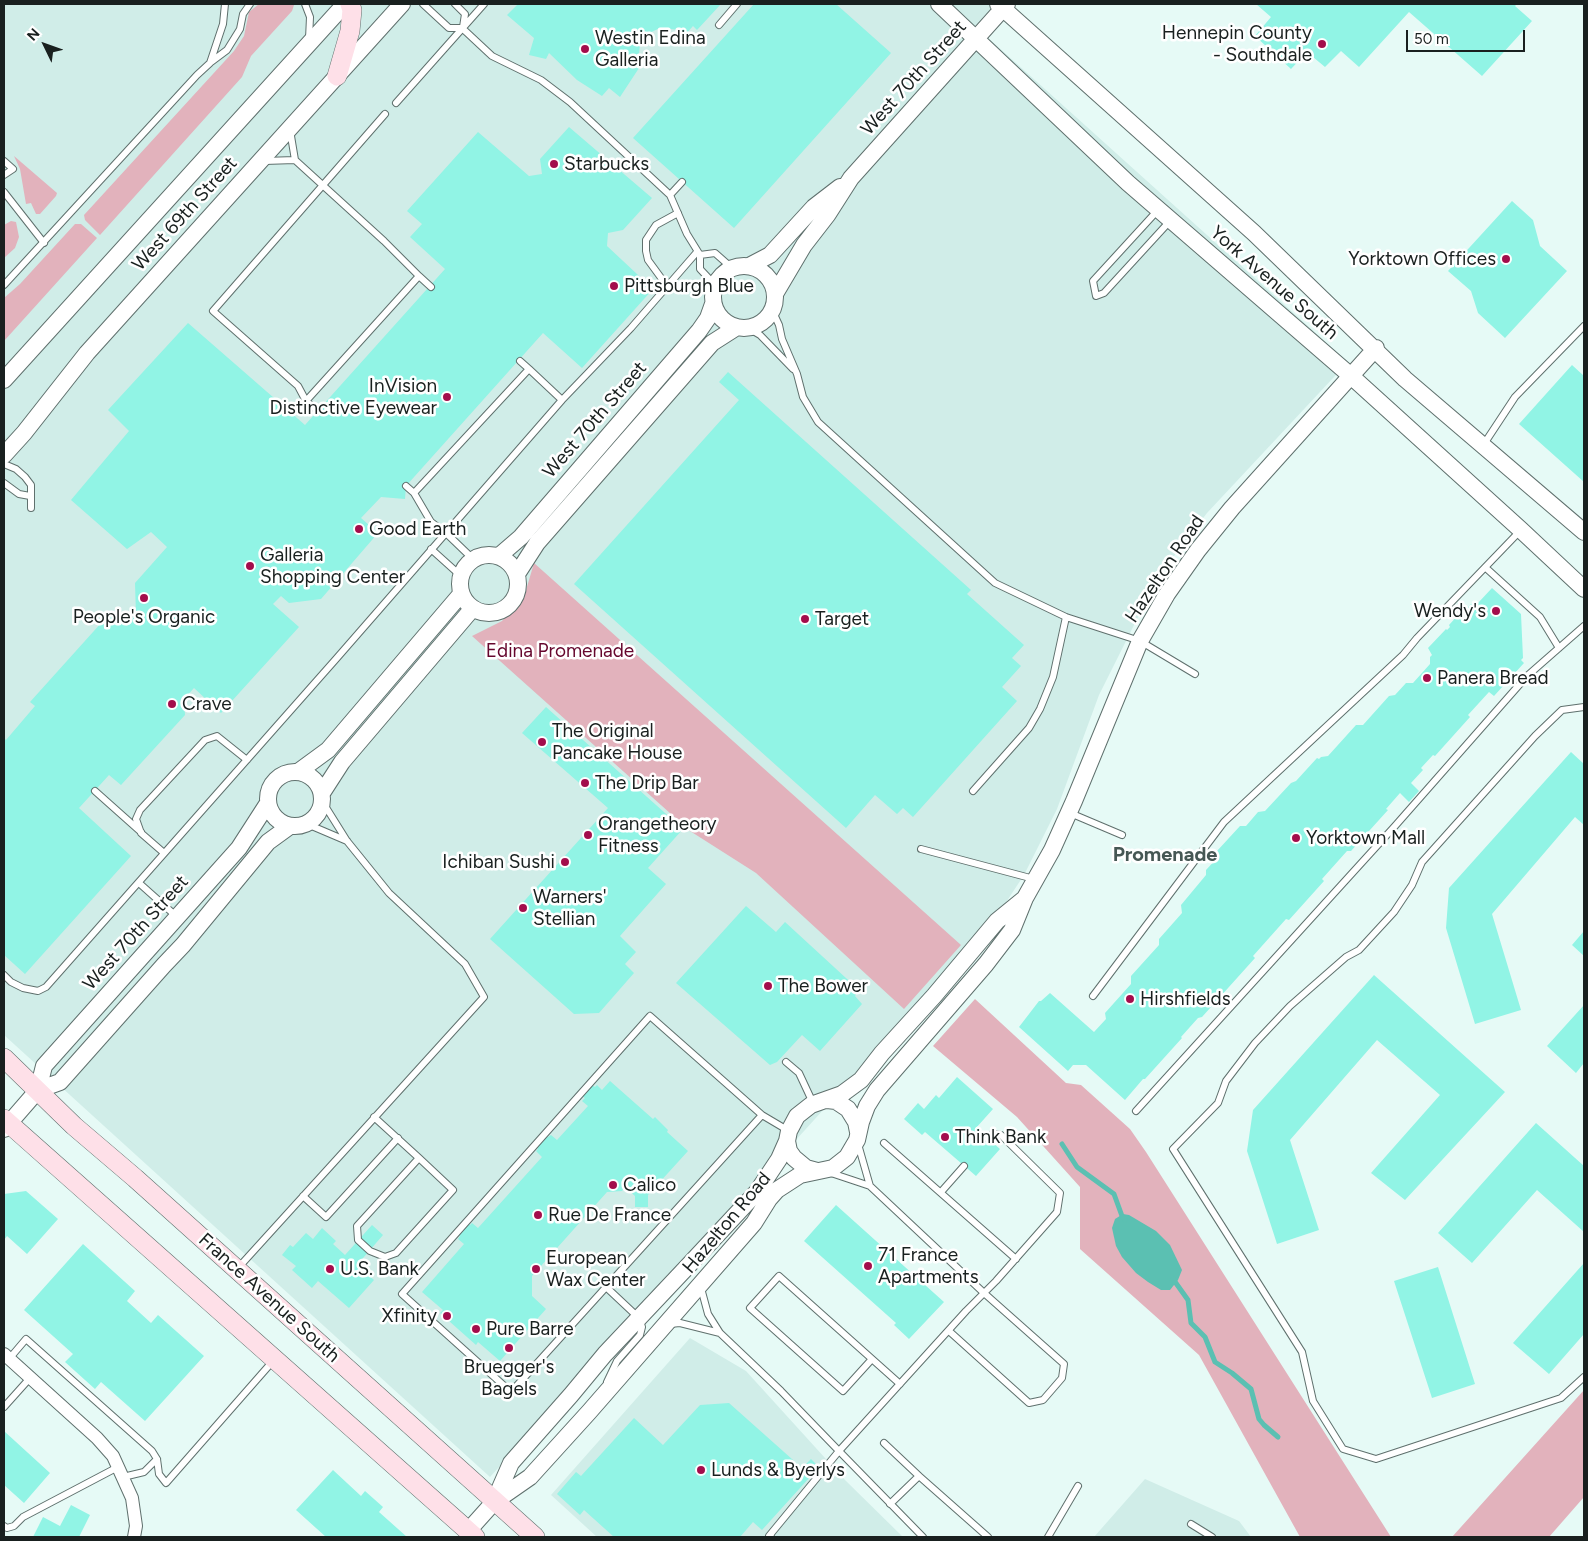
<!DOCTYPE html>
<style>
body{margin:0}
#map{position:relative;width:1588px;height:1541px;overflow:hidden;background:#e6faf6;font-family:Figtree,sans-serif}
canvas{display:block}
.frame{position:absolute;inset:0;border:5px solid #19201f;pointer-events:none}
.north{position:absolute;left:20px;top:20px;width:50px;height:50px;-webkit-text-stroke:4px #fff;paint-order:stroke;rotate:312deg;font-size:14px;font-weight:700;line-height:20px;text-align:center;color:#19201f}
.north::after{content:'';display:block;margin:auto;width:18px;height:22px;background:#19201f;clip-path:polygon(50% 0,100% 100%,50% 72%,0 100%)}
.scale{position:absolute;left:1406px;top:30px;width:119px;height:22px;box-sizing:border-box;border:2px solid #19201f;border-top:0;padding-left:6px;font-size:15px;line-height:18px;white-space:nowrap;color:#19201f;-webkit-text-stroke:4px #fff;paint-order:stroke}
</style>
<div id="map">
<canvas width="1588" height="1541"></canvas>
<div class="frame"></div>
<div class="north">N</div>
<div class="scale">50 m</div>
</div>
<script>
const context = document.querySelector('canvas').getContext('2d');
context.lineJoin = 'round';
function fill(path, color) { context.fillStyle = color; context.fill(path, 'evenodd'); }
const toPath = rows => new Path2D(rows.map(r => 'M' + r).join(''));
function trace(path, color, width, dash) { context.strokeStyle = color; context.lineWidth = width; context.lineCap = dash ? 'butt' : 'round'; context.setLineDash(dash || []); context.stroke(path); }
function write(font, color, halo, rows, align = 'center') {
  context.font = font + ' Figtree,sans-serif'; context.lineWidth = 5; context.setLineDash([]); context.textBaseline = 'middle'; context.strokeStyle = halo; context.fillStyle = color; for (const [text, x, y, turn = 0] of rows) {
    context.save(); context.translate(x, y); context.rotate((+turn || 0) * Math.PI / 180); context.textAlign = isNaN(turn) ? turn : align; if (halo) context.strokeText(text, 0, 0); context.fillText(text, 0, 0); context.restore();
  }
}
fill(toPath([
 [4,4,996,4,976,27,1348,362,1207,513,1158,577,1099,695,1057,809,1024,875,991,925,490,1477,4,1035],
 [690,1338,746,1371,845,1480,903,1537,597,1537,551,1495],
 [1145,1479,1239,1521,1251,1537,1094,1537]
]), '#d0ede8');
fill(toPath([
 [259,4,294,5,292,11,251,56,242,77,100,235,85,220,84,215,234,51,244,36,249,12],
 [14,156,57,193,56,196,40,214,36,214,31,203,26,204,20,169],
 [11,221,16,222,19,237,15,248,4,258,4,225],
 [75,224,81,224,97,238,4,341,4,298,20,284],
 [534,563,961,945,904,1009,756,873,690,831,472,636,502,621,524,597],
 [975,999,1066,1083,1081,1085,1130,1129,1146,1152,1391,1537,1300,1537,1199,1355,1080,1249,1080,1187,1017,1117,933,1046],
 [1584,1390,1584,1497,1549,1537,1452,1537]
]), '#e2b2bc');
fill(toPath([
 [1123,1214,1129,1215,1156,1231,1170,1245,1182,1270,1178,1280,1170,1290,1161,1290,1148,1282,1136,1273,1122,1257,1116,1246,1112,1228,1115,1219]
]), '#5bc0b2');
trace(toPath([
 [1062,1144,1077,1167,1114,1194,1122,1216,1125,1220],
 [1173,1279,1188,1300,1191,1323,1205,1337,1215,1362,1232,1373,1251,1389,1259,1419,1264,1425,1278,1437]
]), '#5bc0b2', 5);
fill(toPath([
 [518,4,721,4,697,30,693,26,685,35,680,30,660,28,647,34,640,44,638,64,639,68,620,97,609,88,602,96,577,80,549,53,546,59,529,55,534,38,507,15],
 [754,4,836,4,891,53,734,228,633,138],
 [1256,4,1517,4,1515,6,1532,21,1482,76,1409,12,1359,67,1341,51,1325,67,1307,52,1291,69,1255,36,1271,17],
 [569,127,652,198,623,230,608,233,607,246,653,289,582,368,543,333,406,486,405,499,381,497,361,518,378,533,321,599,289,603,281,596,273,604,299,627,221,713,194,688,184,699,185,715,121,785,109,775,79,808,131,856,25,974,4,955,4,738,6,740,35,706,30,702,111,612,127,626,136,615,135,583,167,547,151,532,127,549,71,500,129,431,108,410,188,323,305,425,445,269,410,237,422,224,407,211,478,132,529,176,542,174,540,159],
 [1512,201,1533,220,1540,246,1567,271,1505,338,1478,313,1471,291,1448,271],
 [1572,365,1584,376,1584,482,1519,424],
 [728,372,971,590,967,594,1024,645,1012,658,1021,666,1002,687,1017,701,913,817,903,808,897,814,875,795,846,828,574,584,739,400,719,382],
 [1492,588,1521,614,1523,658,1521,660,1524,663,1494,696,1489,692,1468,715,1470,717,1435,756,1433,755,1421,768,1423,770,1411,783,1419,791,1409,802,1400,793,1386,809,1388,810,1351,851,1347,851,1322,879,1324,881,1289,920,1286,919,1253,956,1255,958,1202,1017,1198,1018,1181,1037,1182,1038,1145,1079,1143,1079,1125,1100,1086,1065,1073,1065,1068,1071,1019,1027,1039,1001,1041,1001,1050,993,1094,1032,1106,1019,1105,1013,1131,984,1131,976,1159,945,1159,939,1182,913,1181,905,1206,875,1206,870,1218,857,1217,851,1240,826,1246,826,1258,812,1265,811,1291,783,1296,781,1317,758,1319,759,1321,757,1328,756,1356,725,1363,725,1389,696,1395,695,1406,683,1413,683,1430,664,1430,657,1432,655,1428,648,1446,629,1447,630,1450,627,1449,625,1459,614,1461,615,1471,604,1478,603],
 [546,707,683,829,648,868,666,884,620,936,636,952,625,964,634,973,599,1013,574,1014,490,939,608,808,522,733],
 [1571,752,1584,764,1584,825,1575,817,1492,914,1521,1010,1475,1024,1446,928,1449,888],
 [746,906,776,932,785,922,859,990,855,996,862,1004,820,1051,802,1035,777,1062,770,1065,676,983],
 [1584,931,1584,956,1572,945],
 [1374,975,1505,1092,1405,1200,1371,1173,1440,1095,1377,1040,1290,1140,1319,1230,1277,1244,1247,1151,1253,1110],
 [1584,1005,1584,1063,1576,1073,1547,1046],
 [957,1077,993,1109,976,1128,1000,1149,976,1176,925,1132,922,1135,904,1119,918,1103,924,1109,936,1095,939,1098],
 [610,1081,653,1119,655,1117,668,1130,667,1132,688,1151,648,1195,648,1207,635,1207,635,1196,625,1187,622,1191,607,1192,532,1276,532,1296,546,1309,500,1361,478,1342,476,1345,440,1313,443,1310,422,1292,464,1244,458,1239,460,1236,458,1234,468,1223,470,1225,472,1223,478,1228,542,1157,536,1151,538,1149,536,1147,546,1136,548,1137,551,1135,557,1140,588,1106,582,1101,585,1098,582,1096,592,1085,595,1087,597,1085,602,1090],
 [1536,1123,1584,1166,1584,1232,1537,1190,1472,1263,1438,1233],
 [26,1191,58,1219,27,1254,7,1236,4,1240,4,1194],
 [836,1205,944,1302,909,1339,894,1325,896,1323,804,1241],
 [372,1225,383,1235,357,1265,374,1280,349,1308,318,1281,312,1288,292,1270,296,1266,282,1255,290,1245,293,1247,306,1233,313,1239,322,1228,336,1241,333,1244,345,1255],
 [83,1244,135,1291,127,1301,151,1323,158,1315,204,1356,145,1421,101,1382,95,1389,65,1362,73,1354,24,1310],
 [1584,1263,1584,1334,1549,1374,1513,1343],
 [1438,1267,1475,1384,1432,1398,1394,1281],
 [729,1403,802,1468,811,1459,819,1467,762,1530,753,1522,740,1537,614,1537,584,1510,580,1515,557,1494,576,1472,581,1476,634,1418,663,1445,700,1405],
 [4,1431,50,1473,24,1503,4,1485],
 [333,1470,361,1496,365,1491,383,1507,379,1512,407,1537,326,1537,296,1510],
 [71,1505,90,1515,79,1537,33,1537,43,1517,60,1526]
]), '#91f4e5');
const service = toPath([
 [305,4,310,17,309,39],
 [423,4,449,28,462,28,492,56,541,80,570,102,670,195,687,234,700,255,700,269,715,285],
 [455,4,465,14,463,27],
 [719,25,737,4],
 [211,62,227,50,240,29,243,14,250,4],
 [396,103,484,4],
 [290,130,295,160,384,241,419,276,306,401],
 [4,161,13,169,4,175],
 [264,161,295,160],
 [4,192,44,243],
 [670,195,682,182],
 [1158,210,1093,281,1096,296,1104,293,1170,221],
 [700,255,715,253,732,268],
 [419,276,431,287],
 [4,285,197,75,210,63,223,24,225,4],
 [667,286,648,260,646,251,646,240,656,225,678,213],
 [772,310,779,325,782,339,797,374,803,397,818,422,995,583,1066,617,1140,641,1195,674],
 [748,328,760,335,793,369],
 [520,361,529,369],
 [318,411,306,401,298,386,213,311,385,114],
 [1484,444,1515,397,1584,326],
 [4,464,16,469,25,477,31,485,31,508],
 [4,483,19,494,30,496],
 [406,486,414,493],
 [431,549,461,576],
 [473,559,446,533,431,522,414,493,529,369,562,400],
 [1486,568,1540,617,1559,648],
 [1584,707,1562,710,1535,736,1422,862,1412,885,1394,912,1359,950,1346,957,1290,1006,1255,1043,1226,1081,1218,1103,1173,1149,1302,1352,1313,1401,1343,1449,1376,1459,1561,1398,1584,1377],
 [95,791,141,832],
 [973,791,1029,728,1040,709,1053,677,1066,617],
 [1070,813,1122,835],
 [307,824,347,841],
 [921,849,1034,879],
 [164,853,141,833,136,819,140,810,205,740,217,736,247,760],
 [139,883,176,916],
 [4,975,11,982,23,988,38,991,46,987,336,659,562,400,631,328,697,252],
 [1093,996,1224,822,1403,655,1417,638,1520,531],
 [650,1016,762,1115,511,1392,402,1294,650,1016],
 [786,1062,799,1073,813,1103],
 [1136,1111,1395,826,1527,676,1584,626],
 [762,1115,789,1131],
 [374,1117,419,1158,453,1190,396,1253,385,1257,370,1251,358,1240,357,1226,419,1158],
 [884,1143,1016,1259],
 [831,1173,870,1186,858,1144],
 [870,1186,984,1293,1064,1364,1062,1378,1043,1400,1029,1403,949,1331],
 [941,1192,964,1166],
 [303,1196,326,1217,398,1138],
 [238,1268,484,997,465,964,389,893,347,841,322,801],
 [606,1287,639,1318,642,1327,640,1335,617,1361,607,1382],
 [670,1324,680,1323,720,1333,708,1314,701,1288],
 [720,1333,781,1391,839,1451,966,1311,996,1281,1057,1212,1060,1193,1001,1135,992,1134,988,1139],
 [9,1359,26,1339,152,1451,157,1459,159,1474,166,1483,273,1361],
 [872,1359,843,1391,750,1308,779,1276,900,1384],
 [4,1407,30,1378],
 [884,1443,919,1476,890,1504],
 [919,1476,988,1537],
 [123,1477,144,1472,157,1459],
 [1191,1524,1212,1537],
 [4,1526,7,1528,14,1526,23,1517,118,1467],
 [771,1537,769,1536,839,1451,923,1537],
 [1048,1537,1078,1486]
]);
const minor = toPath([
 [4,1354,97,1438,113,1456,132,1498,136,1526,134,1537]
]);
const tertiary = toPath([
 [939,4,1128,183,1351,376,1521,530,1584,589],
 [998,4,1254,233,1405,379,1584,532],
 '713 297a31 31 0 1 1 62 0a31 31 0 1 1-62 0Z',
 [749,266,770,255,814,207,840,187],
 [775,294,804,245,828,214,851,178,1007,4],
 [4,380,345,4],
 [4,455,24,433,87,353,402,4],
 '460 584a29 29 0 1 1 58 0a29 29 0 1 1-58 0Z',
 [499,556,521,537,699,331,708,318,713,304],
 [517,574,537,543,712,343,737,327],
 '268 799a27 27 0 1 1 54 0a27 27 0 1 1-54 0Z',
 [298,772,328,750,461,594],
 [322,793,342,762,473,608],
 [38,1090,60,1082,164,965,183,945,268,842,290,826],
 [827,1100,836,1101,848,1109,856,1122,858,1132],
 [4,1129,38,1090,44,1066,239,848,268,803],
 [787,1141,789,1151,794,1158,806,1168,817,1171],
 [494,1502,511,1463,571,1395,605,1354,688,1266,757,1192,779,1159,787,1141,789,1131,797,1116,811,1105,842,1094,861,1080,882,1053,934,996,997,921,1024,899],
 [468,1531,494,1502,530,1477,589,1412,754,1223,769,1199,777,1190,800,1175,833,1168,847,1157,857,1140,861,1122,867,1106,877,1090,986,964,1012,930,1025,898,1052,850,1074,801,1140,641,1167,594,1198,550,1232,508,1376,348]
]);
const secondary = toPath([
 [337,76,350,31,352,10,350,4],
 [4,1058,74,1126,135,1178,535,1537],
 [4,1119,475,1537]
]);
trace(service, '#5f706d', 8);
trace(minor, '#5f706d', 14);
trace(tertiary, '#5f706d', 18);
trace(secondary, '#5f706d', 20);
trace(service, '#fff', 6);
trace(minor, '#fff', 12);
trace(tertiary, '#fff', 16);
trace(secondary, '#fee0e8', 19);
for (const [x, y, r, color] of [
 [1322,44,5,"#a30d4c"],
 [585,49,5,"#a30d4c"],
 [554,164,5,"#a30d4c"],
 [1506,259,5,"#a30d4c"],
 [614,286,5,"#a30d4c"],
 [447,397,5,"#a30d4c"],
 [359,529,5,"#a30d4c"],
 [250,566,5,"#a30d4c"],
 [144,598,5,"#a30d4c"],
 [1496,611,5,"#a30d4c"],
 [805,619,5,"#a30d4c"],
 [1427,678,5,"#a30d4c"],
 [172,704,5,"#a30d4c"],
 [542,742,5,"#a30d4c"],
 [585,783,5,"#a30d4c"],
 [588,835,5,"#a30d4c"],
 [1296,838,5,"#a30d4c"],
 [565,862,5,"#a30d4c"],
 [523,908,5,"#a30d4c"],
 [768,986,5,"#a30d4c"],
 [1130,999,5,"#a30d4c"],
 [945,1137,5,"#a30d4c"],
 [613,1185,5,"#a30d4c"],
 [538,1215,5,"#a30d4c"],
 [868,1266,5,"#a30d4c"],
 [330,1269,5,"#a30d4c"],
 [536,1269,5,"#a30d4c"],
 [447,1316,5,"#a30d4c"],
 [476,1329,5,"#a30d4c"],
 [509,1348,5,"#a30d4c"],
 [701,1470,5,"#a30d4c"]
]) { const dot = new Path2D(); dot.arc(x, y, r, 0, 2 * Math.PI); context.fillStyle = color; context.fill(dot); trace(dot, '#fff', 2); }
write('19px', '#19201f', '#fff', [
 ["Hennepin County",1312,33,"right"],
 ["- Southdale",1312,55,"right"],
 ["Westin Edina",595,38],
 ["Galleria",595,60],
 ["Starbucks",564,164],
 ["Yorktown Offices",1496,259,"right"],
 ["Pittsburgh Blue",624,286],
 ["InVision",437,386,"right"],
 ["Distinctive Eyewear",437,408,"right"],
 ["Good Earth",369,529],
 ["Galleria",260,555],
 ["Shopping Center",260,577],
 ["Wendy's",1486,611,"right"],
 ["People's Organic",144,617,"center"],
 ["Target",815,619],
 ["Panera Bread",1437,678],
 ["Crave",182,704],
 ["The Original",552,731],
 ["Pancake House",552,753],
 ["The Drip Bar",595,783],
 ["Orangetheory",598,824],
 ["Fitness",598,846],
 ["Yorktown Mall",1306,838],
 ["Ichiban Sushi",555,862,"right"],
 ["Warners'",533,897],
 ["Stellian",533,919],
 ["The Bower",778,986],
 ["Hirshfields",1140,999],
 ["Think Bank",955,1137],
 ["Calico",623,1185],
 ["Rue De France",548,1215],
 ["71 France",878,1255],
 ["Apartments",878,1277],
 ["European",546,1258],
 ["Wax Center",546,1280],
 ["U.S. Bank",340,1269],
 ["Xfinity",437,1316,"right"],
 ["Pure Barre",486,1329],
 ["Bruegger's",509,1367,"center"],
 ["Bagels",509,1389,"center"],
 ["Lunds & Byerlys",711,1470]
], 'left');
write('19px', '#19201f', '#fff', [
 ["West 70th Street",914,78,-48],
 ["West 69th Street",185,214,-48],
 ["York Avenue South",1274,283,41],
 ["West 70th Street",595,420,-49],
 ["Hazelton Road",1165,569,-56],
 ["West 70th Street",136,933,-48],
 ["Hazelton Road",727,1223,-50],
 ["France Avenue South",269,1298,42]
]);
write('19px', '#65062d', '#fff', [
 ["Edina Promenade",560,651]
]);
write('bold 20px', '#465754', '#fff', [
 ["Promenade",1165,855]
]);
</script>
